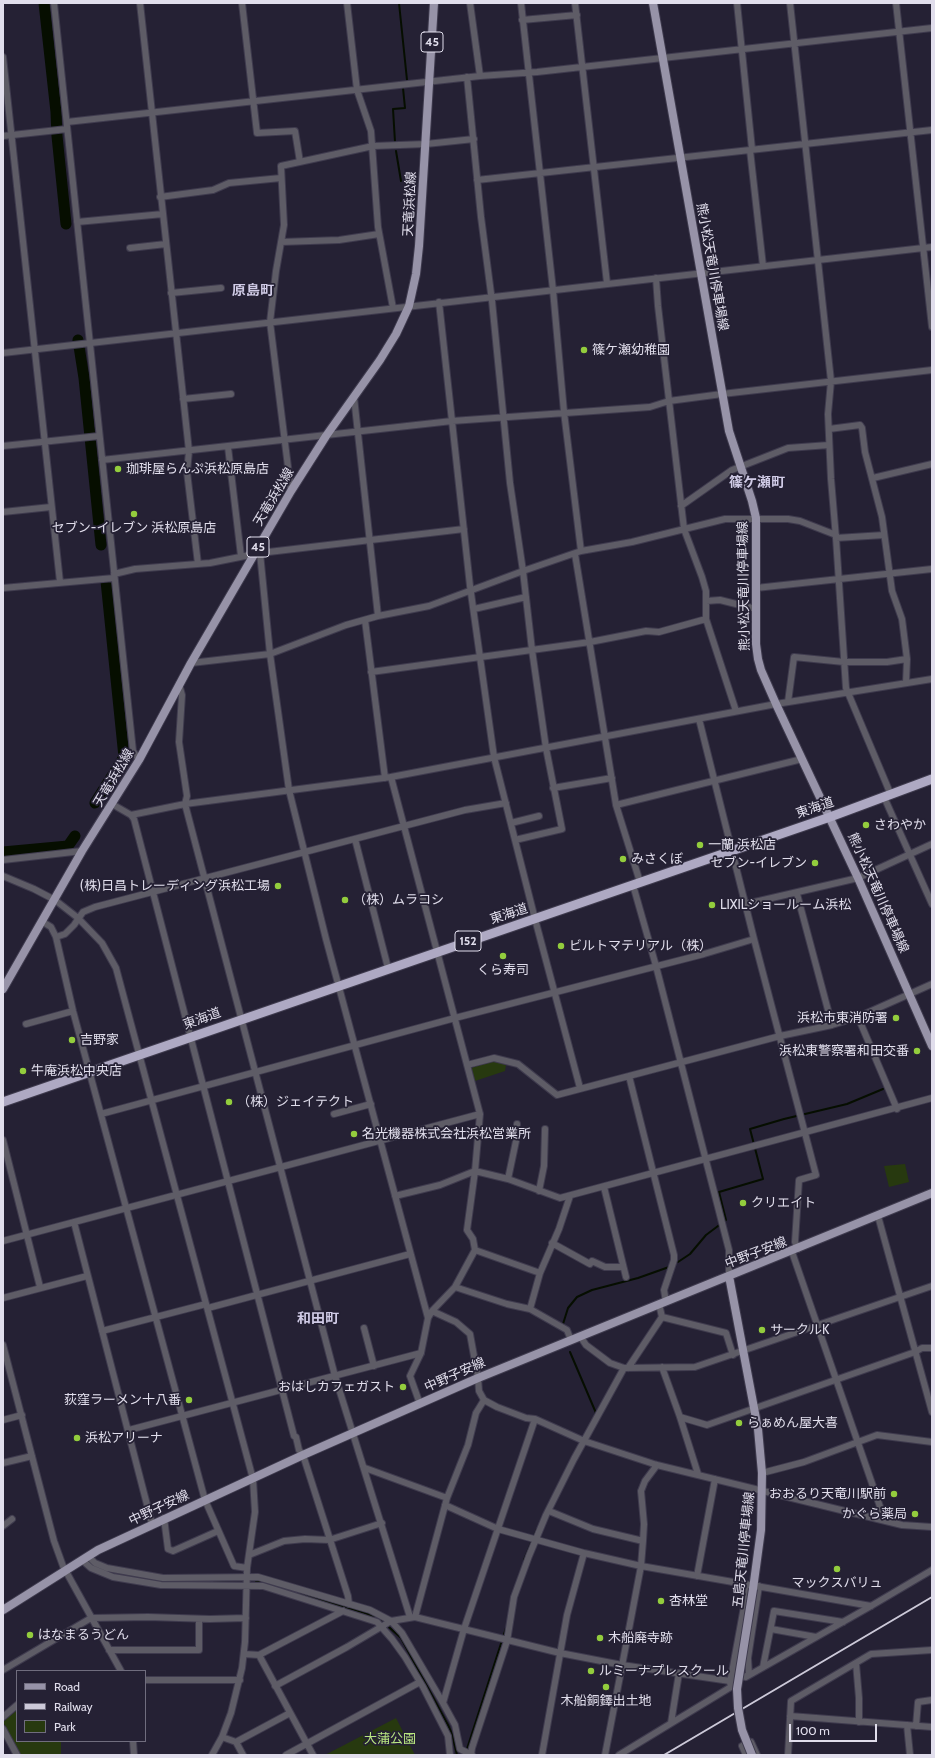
<!DOCTYPE html>
<meta charset="utf-8">
<style>
body{margin:0}
#map{position:relative;width:935px;height:1758px;overflow:hidden;background:#252134;font-family:Cabin,sans-serif}
canvas{display:block}
.frame{position:absolute;inset:0;border:4px solid #e1deec;pointer-events:none}
.legend{position:absolute;left:16px;top:1670px;width:130px;height:72px;box-sizing:border-box;background:#252134;border:1px solid #706d7e;margin:0;padding:5px 7px;list-style:none;font-size:12px;color:#e1deec}
.legend li{display:flex;align-items:center;gap:8px;height:20px}
.legend b{width:20px;border:1px solid #706d7e}
.scale{position:absolute;left:789px;top:1724px;width:88px;height:18px;box-sizing:border-box;border:2px solid #e1deec;border-top:0;padding-left:5px;font-size:12px;line-height:14px;white-space:nowrap;color:#e1deec;-webkit-text-stroke:3px #252134;paint-order:stroke}
</style>
<div id="map">
<canvas width="935" height="1758"></canvas>
<div class="frame"></div>
<ul class="legend">
<li><b style="height:5px;background:#9793a8"></b>Road</li>
<li><b style="height:5px;background:#ccc9d8"></b>Railway</li>
<li><b style="height:11px;background:#27390f"></b>Park</li>
</ul>
<div class="scale">100 m</div>
</div>
<script>
const context = document.querySelector('canvas').getContext('2d');
context.lineJoin = 'round';
function fill(path, color) { context.fillStyle = color; context.fill(path, 'evenodd'); }
const toPath = rows => new Path2D(rows.map(r => 'M' + r).join(''));
function trace(path, color, width, dash) { context.strokeStyle = color; context.lineWidth = width; context.lineCap = dash ? 'butt' : 'round'; context.setLineDash(dash || []); context.stroke(path); }
function write(font, color, halo, rows, align = 'center') {
  context.font = font + ' Cabin,"Noto Sans JP",sans-serif'; context.lineWidth = 3.5; context.setLineDash([]); context.textBaseline = 'middle'; context.strokeStyle = halo; context.fillStyle = color; for (const [text, x, y, turn = 0] of rows) {
    context.save(); context.translate(x, y); context.rotate((+turn || 0) * Math.PI / 180); context.textAlign = isNaN(turn) ? turn : align; if (halo) context.strokeText(text, 0, 0); context.fillText(text, 0, 0); context.restore();
  }
}
fill(toPath([
 [494,1061,506,1065,505,1071,475,1081,471,1068],
 [905,1164,909,1182,889,1187,884,1166],
 [17,1710,17,1741,61,1741,61,1755,21,1755,3,1722],
 [396,1718,415,1755,325,1755]
]), '#27390f');
trace(toPath([
 [399,3,407,80],
 [395,142,393,109,405,108,403,88],
 [396,151,401,181],
 [678,1262,690,1254,706,1235,726,1220,719,1192,763,1179,750,1129,784,1119,847,1104,883,1089],
 [563,1324,568,1308,577,1297,592,1290,638,1278,669,1267],
 [570,1352,596,1413,595,1415],
 [524,1560,537,1529],
 [107,1572,164,1581],
 [206,1581,233,1580],
 [256,1581,365,1613,383,1621,390,1628,401,1638,448,1725,452,1734,457,1755],
 [465,1755,506,1628]
]), '#060e00', 2);
trace(toPath([
 [44,3,56,112,57,136,66,224],
 [78,340,84,378,101,545],
 [95,803,124,757,106,581],
 [3,852,68,846,75,836]
]), '#060e00', 11);
const minor = toPath([
 [54,3,133,751,139,760],
 [140,3,189,451,187,472,198,564],
 [242,3,257,133,295,131,300,162],
 [347,3,357,90,371,131,378,227,393,308],
 [470,3,480,76],
 [521,3,553,290,564,412,581,551],
 [575,3,607,283],
 [737,3,752,149],
 [790,3,831,381,828,414,831,479,836,538,846,688,891,795],
 [896,3,932,327],
 [522,20,577,15],
 [3,57,60,582],
 [467,77,481,217,492,301,510,483,523,571,532,650,546,748,562,829,515,840],
 [67,122,480,76,537,72,932,28],
 [3,136,67,129],
 [750,150,763,266],
 [477,180,932,130],
 [160,197,213,190,229,183,281,178],
 [77,222,163,214],
 [281,242,339,240,379,234],
 [130,248,166,244],
 [656,278,658,306,684,529,702,577,706,591,706,619,736,711],
 [171,293,221,288],
 [439,302,470,586,494,757,535,919,580,1088],
 [3,353,932,247],
 [354,397,378,616],
 [183,399,231,394],
 [829,429,860,425,862,428,865,452,882,517,892,591,902,619,907,659],
 [3,446,99,436],
 [228,447,241,556],
 [102,460,452,421,650,407,669,401,722,394,932,370],
 [873,478,932,464],
 [291,491,270,322,276,271,284,225,281,166,373,146,426,144,474,139],
 [681,506,732,470,788,448,829,445],
 [3,512,51,507],
 [836,538,884,535],
 [260,553,270,654,289,790,326,939,428,1318],
 [575,554,616,805,640,882],
 [114,574,135,569,210,563,260,553,464,529],
 [3,588,114,578],
 [756,588,932,569],
 [706,601,720,600,756,609],
 [474,609,526,597],
 [365,620,385,778],
 [191,663,270,654,346,625,378,616,429,606,523,571,581,551,632,542,725,519,788,519,800,521,836,535],
 [371,672,590,642,646,631,659,632,706,619],
 [179,684,182,695,179,742,187,796,185,804,335,1376,410,1617],
 [788,702,794,657,844,662,887,662,907,659,906,683],
 [699,719,754,939,816,1175,799,1180,795,1242,798,1249],
 [553,788,612,778],
 [884,797,932,904],
 [112,804,131,815,185,804,391,777,776,704,932,679],
 [616,805,802,759],
 [131,815,134,819,294,1436,296,1437,299,1450,303,1455,348,1596,349,1604],
 [511,823,539,816],
 [355,839,388,968],
 [3,860,82,851],
 [3,876,34,889,55,900,78,918,102,943,116,968,253,1479,255,1512,247,1568,245,1642,242,1668,231,1713,222,1737,212,1755],
 [633,885,656,966,729,1250,729,1276],
 [797,894,832,1025],
 [746,904,858,878,932,844],
 [43,922,51,927,56,937,73,1011,205,1500,234,1566,247,1568],
 [56,937,65,934,74,925,83,912,95,907,465,810,506,803],
 [858,1017,897,1109],
 [26,1024,73,1011],
 [467,1065,494,1058,518,1064,557,1095,629,1076],
 [101,1114,455,1018,704,954,754,939],
 [334,1114,371,1104],
 [480,1114,475,1171,508,1179,560,1198,932,1098],
 [3,1140,40,1287],
 [508,1179,516,1141,517,1124],
 [604,1187,626,1277],
 [539,1191,544,1166,545,1129],
 [395,1196,440,1185,475,1171,467,1230,473,1239,475,1250,455,1287,432,1311,428,1318,421,1353,410,1376,420,1404],
 [878,1216,932,1412],
 [74,1222,152,1524],
 [3,1241,480,1114,391,777],
 [552,1243,590,1264,592,1261,605,1267,623,1267],
 [475,1250,540,1273,559,1229,570,1196],
 [792,1252,885,1521],
 [540,1273,530,1309,567,1330,571,1340],
 [455,1287,507,1304,530,1309],
 [3,1298,87,1276],
 [666,1302,664,1290,674,1260,674,1255,629,1076,780,1036,832,1025,858,1017,932,984],
 [208,1308,410,1254],
 [432,1311,456,1322,470,1334,478,1378,479,1391,484,1400,497,1407,526,1418,535,1419,584,1441,657,1465,902,1525,932,1527],
 [662,1317,726,1333,733,1355],
 [364,1328,374,1366],
 [102,1331,206,1304],
 [580,1336,586,1345,610,1363,624,1368,695,1367,932,1286],
 [3,1345,54,1541,63,1566,121,1671],
 [662,1367,680,1417,707,1425,915,1352,922,1348,932,1348],
 [628,1368,662,1317,659,1304],
 [680,1417,698,1474],
 [3,1420,22,1415],
 [129,1430,421,1353],
 [3,1463,32,1456],
 [365,1468,447,1498],
 [762,1473,804,1462,877,1435,932,1442],
 [445,1505,498,1529,584,1553,641,1566,643,1541,593,1529,549,1511],
 [164,1518,168,1549,173,1551,218,1531],
 [3,1526,12,1519],
 [329,1540,382,1523],
 [643,1541,644,1524,641,1491,645,1481,657,1465],
 [249,1555,284,1541,305,1539,330,1540],
 [88,1556,95,1563,107,1568,163,1578,258,1577,370,1610,391,1621,402,1633,443,1703],
 [82,1560,91,1568,113,1577,161,1585,263,1586,377,1622,392,1639,405,1657,423,1687,448,1736,450,1755],
 [697,1576,715,1479],
 [415,1617,447,1498,468,1445,476,1413,484,1400],
 [771,1629,816,1637],
 [109,1650,199,1650,199,1619],
 [244,1654,259,1655,313,1755],
 [259,1655,343,1611],
 [856,1663,859,1698,859,1722],
 [763,1667,774,1611,843,1622],
 [3,1670,91,1618,148,1617,210,1619,246,1618],
 [746,1677,871,1606,932,1570],
 [145,1680,240,1680],
 [730,1683,748,1585],
 [275,1686,347,1647,391,1621,415,1617,560,1653,622,1665,730,1681,749,1675,748,1658,759,1586],
 [790,1716,932,1727],
 [3,1717,17,1705],
 [671,1723,679,1673],
 [907,1725,910,1755],
 [916,1726,918,1702,932,1700],
 [3,1729,17,1755],
 [222,1737,236,1742,243,1755],
 [133,1741,134,1755],
 [236,1742,290,1713],
 [286,1755,420,1682],
 [471,1755,472,1748,507,1641,514,1597,529,1556,546,1515,574,1459,624,1368],
 [472,1755,460,1749,455,1725,443,1703,464,1629,535,1419],
 [542,1755,567,1615,584,1553],
 [605,1755,641,1566,871,1606],
 [619,1755,739,1682],
 [746,1755,742,1746,751,1742,757,1755],
 [788,1755,791,1701,871,1654,932,1650]
]);
const major = toPath([
 [653,3,729,431,752,501,756,518,756,644,758,659,761,670,776,704,858,878,932,1046],
 [3,989,82,851,139,760,191,663,291,491,326,436,380,360,396,334,409,306,416,274,419,246,434,3],
 [729,1276,758,1429,762,1473,761,1530,753,1589],
 [3,1610,98,1550,303,1455,478,1378,932,1193]
]);
const highway = toPath([
 [3,1102,830,817,932,779]
]);
trace(minor, '#3f3b4e', 8);
trace(major, '#3f3b4e', 10);
trace(highway, '#3f3b4e', 11);
trace(minor, '#5e5c66', 6);
trace(major, '#9793a8', 8);
trace(highway, '#aea9c3', 9);
trace(toPath([
 [664,1755,932,1597]
]), '#ccc9d8', 2);
const majorBridge = toPath([
 [752,1755,742,1730,738,1708,737,1689,753,1589]
]);
trace(majorBridge, '#3f3b4e', 10, []);
trace(majorBridge, '#9793a8', 8);
for (const [x, y, r, color] of [
 [584,350,4,"#93cd3d"],
 [118,469,4,"#93cd3d"],
 [134,514,4,"#93cd3d"],
 [866,825,4,"#93cd3d"],
 [700,845,4,"#93cd3d"],
 [623,859,4,"#93cd3d"],
 [815,863,4,"#93cd3d"],
 [278,886,4,"#93cd3d"],
 [345,900,4,"#93cd3d"],
 [712,905,4,"#93cd3d"],
 [561,946,4,"#93cd3d"],
 [503,956,4,"#93cd3d"],
 [896,1018,4,"#93cd3d"],
 [72,1040,4,"#93cd3d"],
 [917,1051,4,"#93cd3d"],
 [23,1071,4,"#93cd3d"],
 [229,1102,4,"#93cd3d"],
 [354,1134,4,"#93cd3d"],
 [743,1203,4,"#93cd3d"],
 [762,1330,4,"#93cd3d"],
 [403,1387,4,"#93cd3d"],
 [189,1400,4,"#93cd3d"],
 [739,1423,4,"#93cd3d"],
 [77,1438,4,"#93cd3d"],
 [894,1494,4,"#93cd3d"],
 [915,1514,4,"#93cd3d"],
 [837,1569,4,"#93cd3d"],
 [661,1601,4,"#93cd3d"],
 [30,1635,4,"#93cd3d"],
 [600,1638,4,"#93cd3d"],
 [591,1671,4,"#93cd3d"],
 [606,1687,4,"#93cd3d"]
]) { const dot = new Path2D(); dot.arc(x, y, r, 0, 2 * Math.PI); context.fillStyle = color; context.fill(dot); trace(dot, '#252134', 1.5); }
for (const [x, y, w] of [
 [432,42,22],
 [258,547,22],
 [468,941,26]
]) { const box = new Path2D(); box.roundRect(x - w / 2, y - 10, w, 20, 3); context.fillStyle = '#252134'; context.fill(box); trace(box, '#e1deec', 1); }
write('bold 12px', '#e1deec', null, [
 ["45",432,42],
 ["45",258,547],
 ["152",468,941]
]);
write('13px', '#e1deec', '#252134', [
 ["天竜浜松線",410,204,-87],
 ["熊小松天竜川停車場線",712,267,80],
 ["天竜浜松線",274,497,-59],
 ["熊小松天竜川停車場線",744,586,-91],
 ["天竜浜松線",114,778,-59],
 ["東海道",815,808,-19],
 ["熊小松天竜川停車場線",878,893,66],
 ["東海道",509,914,-18],
 ["東海道",202,1019,-20],
 ["中野子安線",756,1253,-21],
 ["中野子安線",455,1375,-24],
 ["中野子安線",159,1508,-25],
 ["五島天竜川停車場線",744,1550,-84]
]);
write('13px', '#e1deec', '#252134', [
 ["篠ケ瀬幼稚園",592,350],
 ["珈琲屋らんぷ浜松原島店",126,469],
 ["セブン‐イレブン 浜松原島店",134,528,"center"],
 ["さわやか",874,825],
 ["一蘭 浜松店",708,845],
 ["みさくぼ",631,859],
 ["セブン-イレブン",807,863,"right"],
 ["(株)日昌トレーディング浜松工場",270,886,"right"],
 ["（株）ムラコシ",353,900],
 ["LIXILショールーム浜松",720,905],
 ["ビルトマテリアル（株）",569,946],
 ["くら寿司",503,970,"center"],
 ["浜松市東消防署",888,1018,"right"],
 ["吉野家",80,1040],
 ["浜松東警察署和田交番",909,1051,"right"],
 ["牛庵浜松中央店",31,1071],
 ["（株）ジェイテクト",237,1102],
 ["名光機器株式会社浜松営業所",362,1134],
 ["クリエイト",751,1203],
 ["サークルK",770,1330],
 ["おはしカフェガスト",395,1387,"right"],
 ["荻窪ラーメン十八番",181,1400,"right"],
 ["らぁめん屋大喜",747,1423],
 ["浜松アリーナ",85,1438],
 ["おおるり天竜川駅前",886,1494,"right"],
 ["かぐら薬局",907,1514,"right"],
 ["マックスバリュ",837,1583,"center"],
 ["杏林堂",669,1601],
 ["はなまるうどん",38,1635],
 ["木船廃寺跡",608,1638],
 ["ルミーナプレスクール",599,1671],
 ["木船銅鐸出土地",606,1701,"center"]
], 'left');
write('13px', '#b9e781', '#252134', [
 ["大蒲公園",390,1739]
]);
write('bold 14px', '#d0cbe6', '#252134', [
 ["原島町",253,291],
 ["篠ケ瀬町",757,483],
 ["和田町",318,1319]
]);
</script>
